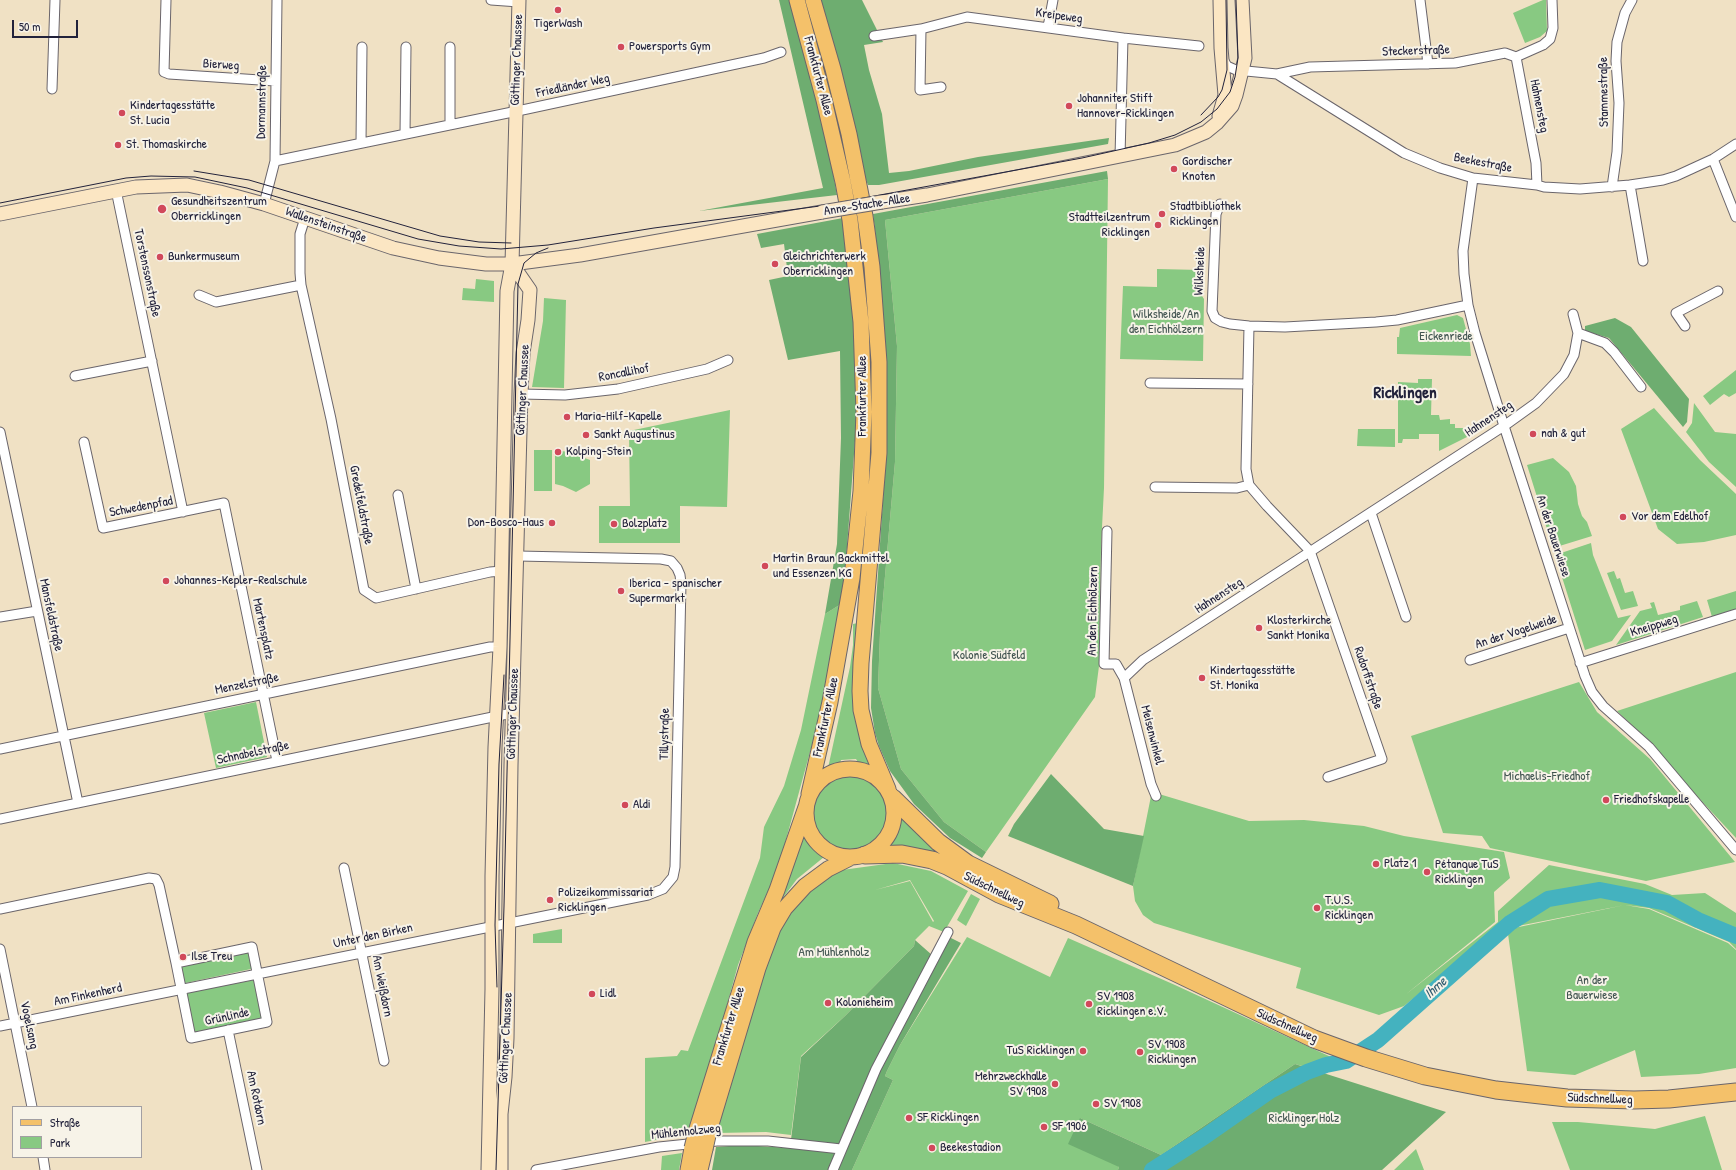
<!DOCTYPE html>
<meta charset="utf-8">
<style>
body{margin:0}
#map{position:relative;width:1736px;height:1170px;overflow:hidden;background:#f0e1c4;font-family:"Patrick Hand",sans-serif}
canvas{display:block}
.legend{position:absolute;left:12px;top:1106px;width:130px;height:52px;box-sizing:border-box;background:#f7f3e8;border:1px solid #a29fa3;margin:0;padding:5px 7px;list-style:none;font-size:12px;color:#22223b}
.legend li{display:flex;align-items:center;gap:8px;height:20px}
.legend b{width:20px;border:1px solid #a29fa3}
.scale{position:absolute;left:12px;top:20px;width:66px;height:18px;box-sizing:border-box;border:2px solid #22223b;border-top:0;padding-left:5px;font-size:12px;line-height:14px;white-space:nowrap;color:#22223b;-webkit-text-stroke:3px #f7f3e8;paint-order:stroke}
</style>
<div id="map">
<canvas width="1736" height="1170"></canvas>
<ul class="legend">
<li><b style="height:5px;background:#f4c16a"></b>Straße</li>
<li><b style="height:11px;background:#88c982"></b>Park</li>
</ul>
<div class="scale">50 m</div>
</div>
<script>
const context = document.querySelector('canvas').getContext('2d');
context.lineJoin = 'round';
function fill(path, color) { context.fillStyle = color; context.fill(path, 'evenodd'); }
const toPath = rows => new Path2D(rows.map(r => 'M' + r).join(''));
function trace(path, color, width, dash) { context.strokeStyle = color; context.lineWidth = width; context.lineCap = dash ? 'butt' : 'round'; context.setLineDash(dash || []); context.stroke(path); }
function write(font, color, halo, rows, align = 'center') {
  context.font = font + ' "Patrick Hand",sans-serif'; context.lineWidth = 4; context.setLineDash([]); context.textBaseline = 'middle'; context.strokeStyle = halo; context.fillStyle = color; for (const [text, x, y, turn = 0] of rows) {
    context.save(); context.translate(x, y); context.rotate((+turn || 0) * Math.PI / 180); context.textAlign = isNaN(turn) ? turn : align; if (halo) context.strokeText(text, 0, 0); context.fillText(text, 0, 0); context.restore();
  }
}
fill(toPath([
 [1543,0,1546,0,1547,31,1540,37,1525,43,1513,13],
 [1108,179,1104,488,1101,547,1099,666,1095,697,986,852,944,822,901,769,878,688,880,633,895,462,897,346,885,220],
 [1157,269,1201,270,1200,293,1204,299,1203,361,1120,359,1123,286,1157,287],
 [476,279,494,281,494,302,462,300,463,288,475,289],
 [544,298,566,300,564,388,532,387,543,321],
 [1457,315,1463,318,1470,344,1471,356,1397,354,1397,337,1399,337,1400,328],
 [1736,370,1736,393,1729,397,1724,394,1710,405,1703,396],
 [1418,379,1432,379,1431,415,1439,415,1440,420,1450,419,1450,424,1455,424,1455,428,1467,428,1467,437,1439,451,1439,434,1419,434,1419,439,1403,439,1402,443,1398,443,1398,382,1418,383],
 [1694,403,1715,432,1736,434,1736,487,1709,462,1686,432,1692,423],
 [1654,408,1700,460,1736,494,1736,535,1704,542,1677,544,1658,529,1621,429],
 [730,410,727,507,680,506,680,543,599,543,599,506,630,506,629,431],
 [1358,429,1395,429,1395,447,1357,446],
 [534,450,552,450,552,491,534,491],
 [555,451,582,452,582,457,590,460,590,484,576,492,563,486,555,484],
 [1553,458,1569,472,1576,486,1578,504,1582,516,1587,522,1592,536,1553,548,1527,465],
 [1591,543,1593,555,1618,618,1631,615,1612,641,1585,650,1555,555],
 [1614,571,1617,579,1620,578,1625,593,1633,591,1638,606,1621,610,1607,573],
 [1736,591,1736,610,1712,617,1707,600],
 [1697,601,1703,617,1616,645,1640,611,1652,608,1650,603,1654,602,1658,615,1680,610,1680,606],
 [841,604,819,719,778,869,758,913,738,965,714,1052,687,1134,645,1142,645,1058,677,1056,681,1050,688,1051,760,858,764,827,784,786,801,730,825,614],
 [858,623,873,770,859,764,856,759,841,760,839,766,829,769,828,768,850,667,853,645,853,624],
 [1736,672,1736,838,1695,794,1653,745,1617,711],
 [1579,682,1597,712,1650,759,1735,862,1646,881,1490,848,1482,836,1443,833,1411,736],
 [256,702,267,757,216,768,204,713],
 '813 814a38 38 0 1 1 76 0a38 38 0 1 1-76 0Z',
 [1159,794,1249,821,1304,820,1364,826,1404,836,1504,852,1510,878,1494,892,1495,922,1405,995,1498,922,1498,911,1549,865,1645,884,1672,895,1705,893,1736,913,1736,933,1700,918,1667,901,1600,888,1547,897,1502,926,1404,1006,1379,1015,1296,988,1301,968,1154,923,1143,915,1135,901,1133,886,1151,796],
 [901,816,950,861,887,846,894,839,898,830],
 [802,828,809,842,824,857,797,879,779,903],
 [893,863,931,871,968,891,944,932,929,926,915,940,914,946,846,1015,801,1056,791,1135,766,1132,717,1133,731,1079,769,957,780,931,798,902,819,881,842,870],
 [910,880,934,921,933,922,910,881,875,890],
 [1600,891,1667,905,1697,922,1736,937,1736,949,1729,942,1649,908,1625,905,1513,927,1508,933,1505,929,1549,901],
 [971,894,980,899,966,926,957,920],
 [1625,905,1649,909,1728,943,1736,950,1736,1068,1699,1074,1641,1077,1635,1050,1575,1075,1527,1071,1508,934,1514,928],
 [562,929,562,943,533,943,533,934],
 [967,937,1050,977,1068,938,1175,985,1331,1057,1312,1069,1295,1064,1161,1155,1080,1118,1119,1167,1118,1170,852,1170,893,1080,885,1076,887,1071,900,1045],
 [251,949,251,969,181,984,177,964],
 [254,980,262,1021,194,1036,185,993],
 [1705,1116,1722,1170,1570,1170,1552,1122,1578,1122,1655,1129],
 [1416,1149,1424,1170,1394,1170],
 [682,1153,679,1170,661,1170,662,1156]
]), '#88c982');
fill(toPath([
 [779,0,791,0,827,139,837,195,699,211,823,188],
 [821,0,862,0,883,42,864,45,869,70,882,114,889,173,909,171,978,157,1109,138,1108,144,879,185,868,185,865,177,840,66],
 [1107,171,1108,179,885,220,897,346,895,462,880,633,878,688,901,769,944,822,986,852,982,858,950,838,914,804,890,771,879,746,875,733,871,708,872,661,886,456,887,413,875,229,873,214],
 [843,218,855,319,858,401,847,547,841,604,825,614,837,544,841,438,840,351,788,360,769,280,788,276,784,244,761,248,757,234],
 [1615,318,1631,327,1689,399,1687,422,1683,427,1609,338,1585,331,1585,326],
 [1051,774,1104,829,1144,836,1133,886,1008,836,1014,824],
 [947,936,961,943,900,1045,887,1071,885,1076,893,1080,852,1170,712,1170,716,1147,742,1145,790,1148,801,1057,846,1015,914,946,915,940,932,955],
 [1295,1064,1446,1112,1382,1170,1118,1170,1119,1167,1068,1144,1080,1118,1161,1155]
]), '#6ead70');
trace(toPath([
 [1152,1170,1204,1137,1270,1091,1307,1072,1326,1065,1346,1061,1378,1040,1510,923,1548,899,1600,890,1667,903,1698,920,1736,936]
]), '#44b2bf', 16);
const street = toPath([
 [166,0,164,72,169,74,275,81],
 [491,0,519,2],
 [1420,0,1428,64],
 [1048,27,1053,0],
 [921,29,920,90,941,87],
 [874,36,921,29,967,17,1123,38,1120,157],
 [1123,38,1199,46],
 [1516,57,1536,163,1537,185],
 [1222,58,1227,66,1236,70,1277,74,1404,153,1440,168,1473,178,1537,185,1544,187,1580,189,1630,185,1663,180,1676,176,1713,159,1736,144],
 [1277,74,1310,67,1455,63,1505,53,1516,57,1543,45,1550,39,1553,28,1552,0],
 [52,89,55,0],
 [450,125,450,47],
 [405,134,406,47],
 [361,143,362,47],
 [1713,159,1736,217],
 [275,161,527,109,764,58,781,52],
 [1473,178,1463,251,1464,274,1468,305,1475,333,1504,426,1585,676,1592,692,1603,706,1649,747,1736,850],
 [1630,185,1643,261],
 [1612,187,1617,152,1619,103,1616,61,1617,42,1625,13,1632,0],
 [116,190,183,512],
 [264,204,275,161,277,0],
 [1220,204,1216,214,1212,311,1215,318,1222,322,1230,324,1249,326,1285,327,1376,322,1397,320,1468,305],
 [305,218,300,234,300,273,301,285,331,419,364,590,376,598,490,572,502,571],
 [199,295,216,302,301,285],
 [1249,326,1246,469,1249,485,1267,506,1310,551,1382,759,1328,777],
 [1685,326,1676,313,1718,291],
 [1578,333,1605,343,1614,352,1641,387],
 [75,376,152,361],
 [1150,383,1248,384],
 [521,394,565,395,618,389,707,369,728,360],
 [0,432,78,803],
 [84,442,103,528,224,503,277,761],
 [1155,487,1237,488,1249,485],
 [398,495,416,589],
 [1371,513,1406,617],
 [1107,531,1104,664,1116,664,1124,678,1151,784,1156,796],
 [0,617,37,611],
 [1470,660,1569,628],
 [1580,663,1736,614],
 [1124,678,1143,660,1504,426,1536,403,1564,374,1574,355,1578,333,1573,314],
 [0,749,490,647,500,647],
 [0,819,512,713],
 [344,868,384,1061],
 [0,909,149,878,156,879,159,885,176,963],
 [252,947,267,1022,191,1038,176,963,252,947],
 [0,949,32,1107],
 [0,1026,648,895,663,889,673,877,675,867,681,583,680,575,677,568,671,561,661,559,518,556],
 [228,1030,257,1170],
 [43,1157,45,1170],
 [536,1170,659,1147,717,1141,768,1141,841,1149],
 [833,1170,876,1069,948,932]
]);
const secondary = toPath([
 [1219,116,1225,95,1221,48,1220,0],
 [882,202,927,195,1175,145,1206,132,1217,123,1232,106,1236,95,1245,58,1242,0],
 [0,214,136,187,187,185,220,192,264,204,393,248,439,258,486,264,512,264,580,255,822,212],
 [488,1170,492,989,492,876,495,747,500,647,507,291,512,264,519,0],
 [501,1170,501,1114,505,1077,507,1038,511,765,521,394,523,353,528,320,530,290,512,264]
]);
const primary = toPath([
 [797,0,824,100,843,182,850,220,861,322,864,412,861,491,852,578,830,702,809,794],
 [813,0,833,69,849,134,865,216,872,267,879,362,879,453,861,663,860,691,861,710,869,744,888,789],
 '806 813a44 44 0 1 1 88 0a44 44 0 1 1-88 0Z',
 [709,1131,758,968,773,928,785,908,805,886,828,869,852,857],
 [696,1132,755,942,777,890,806,807],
 [688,1170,692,1148],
 [700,1170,705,1149]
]);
const highway = toPath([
 [893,798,938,842,968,864,1050,904],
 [865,855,902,854,932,860,947,866,999,894,1076,925,1314,1039,1366,1058,1425,1076,1496,1090,1567,1098,1634,1100,1669,1099,1736,1092]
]);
trace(street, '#6a656b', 11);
trace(secondary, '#6a656b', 15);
trace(primary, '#6a656b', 17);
trace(highway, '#6a656b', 19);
trace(street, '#fff', 9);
trace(secondary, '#fbe6c3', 13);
trace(primary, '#f4c16a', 15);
trace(highway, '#f4c16a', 17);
trace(toPath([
 [1201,115,1218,97,1222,90,1227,70,1226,0],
 [194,171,249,180,440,236,479,242,511,243],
 [0,203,126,178,151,176,195,177,247,188,418,239,459,246,501,249,548,245,654,228,820,206,1082,158,1149,143,1175,135,1201,122,1217,109,1230,92,1235,77,1238,58,1236,0],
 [497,987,495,925,499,764,504,675],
 [496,1170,504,906,518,284,524,263,536,253,548,248]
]), '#22223b', 1);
const secondaryBridge = toPath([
 [822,212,882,202]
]);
const primaryBridge = toPath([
 [692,1148,696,1132],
 [705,1149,709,1131]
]);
trace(secondaryBridge, '#6a656b', 15, []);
trace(primaryBridge, '#6a656b', 17, []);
trace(secondaryBridge, '#fbe6c3', 13);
trace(primaryBridge, '#f4c16a', 15);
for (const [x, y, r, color] of [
 [558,10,4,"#d1495b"],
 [621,47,4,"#d1495b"],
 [1069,106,4,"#d1495b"],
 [122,113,4,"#d1495b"],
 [118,145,4,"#d1495b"],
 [1174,169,4,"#d1495b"],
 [162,209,5,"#d1495b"],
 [1162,214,4,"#d1495b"],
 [1158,225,4,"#d1495b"],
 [160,257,4,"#d1495b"],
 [775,264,4,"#d1495b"],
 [567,417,4,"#d1495b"],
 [1533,434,4,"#d1495b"],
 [586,435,4,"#d1495b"],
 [558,452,4,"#d1495b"],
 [1623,517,4,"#d1495b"],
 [552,523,4,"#d1495b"],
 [614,524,4,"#d1495b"],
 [765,566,4,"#d1495b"],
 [166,581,4,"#d1495b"],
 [621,591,4,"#d1495b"],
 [1259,628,4,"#d1495b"],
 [1202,678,4,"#d1495b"],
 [1606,800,4,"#d1495b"],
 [625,805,4,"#d1495b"],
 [1376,864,4,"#d1495b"],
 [1427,872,4,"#d1495b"],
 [550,900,4,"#d1495b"],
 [1317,908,4,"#d1495b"],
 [183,957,4,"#d1495b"],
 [592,994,4,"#d1495b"],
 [828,1003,4,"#d1495b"],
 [1089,1004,4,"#d1495b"],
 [1083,1051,4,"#d1495b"],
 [1140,1052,4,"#d1495b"],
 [1055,1084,4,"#d1495b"],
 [1096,1104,4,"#d1495b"],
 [909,1118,4,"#d1495b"],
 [1044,1127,4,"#d1495b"],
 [932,1148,4,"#d1495b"]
]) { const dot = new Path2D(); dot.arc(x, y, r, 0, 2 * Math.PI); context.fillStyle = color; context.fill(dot); trace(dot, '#f7f3e8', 1.5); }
write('13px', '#22223b', '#f7f3e8', [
 ["Kreipeweg",1059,16,8],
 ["Steckerstraße",1416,51,-2],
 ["Göttinger Chaussee",517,60,-88],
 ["Bierweg",221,65,4],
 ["Frankfurter Allee",818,76,75],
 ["Friedländer Weg",573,86,-12],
 ["Stammestraße",1604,92,-91],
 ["Dormannstraße",262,102,-89],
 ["Hahnensteg",1539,106,79],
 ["Beekestraße",1483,163,11],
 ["Anne-Stache-Allee",867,205,-9],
 ["Wallensteinstraße",326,225,19],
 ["Wilksheide",1200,271,-88],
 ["Torstenssonstraße",147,273,78],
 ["Roncallihof",624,373,-11],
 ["Göttinger Chaussee",523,390,-87],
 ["Frankfurter Allee",863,396,-90],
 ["Hahnensteg",1489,419,-34],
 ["Gredelfeldstraße",361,505,79],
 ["Schwedenpfad",141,507,-11],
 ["An der Bauerwiese",1553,536,72],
 ["Hahnensteg",1219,596,-33],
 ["An den Eichhölzern",1093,611,-89],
 ["Mansfeldstraße",51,615,78],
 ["Kneippweg",1654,626,-17],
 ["Martensplatz",263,629,78],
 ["An der Vogelweide",1516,632,-18],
 ["Rudorffstraße",1368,678,71],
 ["Menzelstraße",247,684,-12],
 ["Göttinger Chaussee",513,714,-88],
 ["Frankfurter Allee",826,717,-78],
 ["Tillystraße",665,734,-89],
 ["Meisenwinkel",1152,735,76],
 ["Schnabelstraße",253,753,-12],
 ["Südschnellweg",994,890,26],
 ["Unter den Birken",373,936,-12],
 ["Am Weißdorn",382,986,79],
 ["Am Finkenherd",88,995,-12],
 ["Grünlinde",227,1017,-12],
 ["Vogelsang",29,1025,78],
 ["Frankfurter Allee",729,1026,-73],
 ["Südschnellweg",1287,1026,24],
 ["Göttinger Chaussee",506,1038,-87],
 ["Am Rotdorn",256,1098,78],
 ["Südschnellweg",1600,1099,2],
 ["Mühlenholzweg",686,1132,-6]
]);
write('13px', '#22223b', '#f7f3e8', [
 ["TigerWash",558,24,"center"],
 ["Powersports Gym",629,47],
 ["Johanniter Stift",1077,99],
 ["Hannover-Ricklingen",1077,114],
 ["Kindertagesstätte",130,106],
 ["St. Lucia",130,121],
 ["St. Thomaskirche",126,145],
 ["Gordischer",1182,162],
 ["Knoten",1182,177],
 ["Gesundheitszentrum",171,202],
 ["Oberricklingen",171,217],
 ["Stadtbibliothek",1170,207],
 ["Ricklingen",1170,222],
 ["Stadtteilzentrum",1150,218,"right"],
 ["Ricklingen",1150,233,"right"],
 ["Bunkermuseum",168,257],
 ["Gleichrichterwerk",783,257],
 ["Oberricklingen",783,272],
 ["Maria-Hilf-Kapelle",575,417],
 ["nah & gut",1541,434],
 ["Sankt Augustinus",594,435],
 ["Kolping-Stein",566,452],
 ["Vor dem Edelhof",1631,517],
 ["Don-Bosco-Haus",544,523,"right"],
 ["Bolzplatz",622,524],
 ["Martin Braun Backmittel",773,559],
 ["und Essenzen KG",773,574],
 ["Johannes-Kepler-Realschule",174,581],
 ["Iberica - spanischer",629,584],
 ["Supermarkt",629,599],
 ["Klosterkirche",1267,621],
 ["Sankt Monika",1267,636],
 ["Kindertagesstätte",1210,671],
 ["St. Monika",1210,686],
 ["Friedhofskapelle",1614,800],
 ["Aldi",633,805],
 ["Platz 1",1384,864],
 ["Pétanque TuS",1435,865],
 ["Ricklingen",1435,880],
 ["Polizeikommissariat",558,893],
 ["Ricklingen",558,908],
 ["T.U.S.",1325,901],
 ["Ricklingen",1325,916],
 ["Ilse Treu",191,957],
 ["Lidl",600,994],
 ["SV 1908",1097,997],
 ["Ricklingen e.V.",1097,1012],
 ["Kolonieheim",836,1003],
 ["SV 1908",1148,1045],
 ["Ricklingen",1148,1060],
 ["TuS Ricklingen",1075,1051,"right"],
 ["Mehrzweckhalle",1047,1077,"right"],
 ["SV 1908",1047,1092,"right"],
 ["SV 1908",1104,1104],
 ["SF Ricklingen",917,1118],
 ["SF 1906",1052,1127],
 ["Beekestadion",940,1148]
], 'left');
write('13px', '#415450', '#f7f3e8', [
 ["Wilksheide/An",1166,315],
 ["den Eichhölzern",1166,330],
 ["Eickenriede",1446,337],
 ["Kolonie Südfeld",989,656],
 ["Michaelis-Friedhof",1547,777],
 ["Am Mühlenholz",834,953],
 ["An der",1592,981],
 ["Bauerwiese",1592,996],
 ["Ricklinger Holz",1304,1119]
]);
write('italic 14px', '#305c70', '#f7f3e8', [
 ["Ihme",1436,988,-42]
]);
write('bold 17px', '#22223b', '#f7f3e8', [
 ["Ricklingen",1405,393]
]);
</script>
